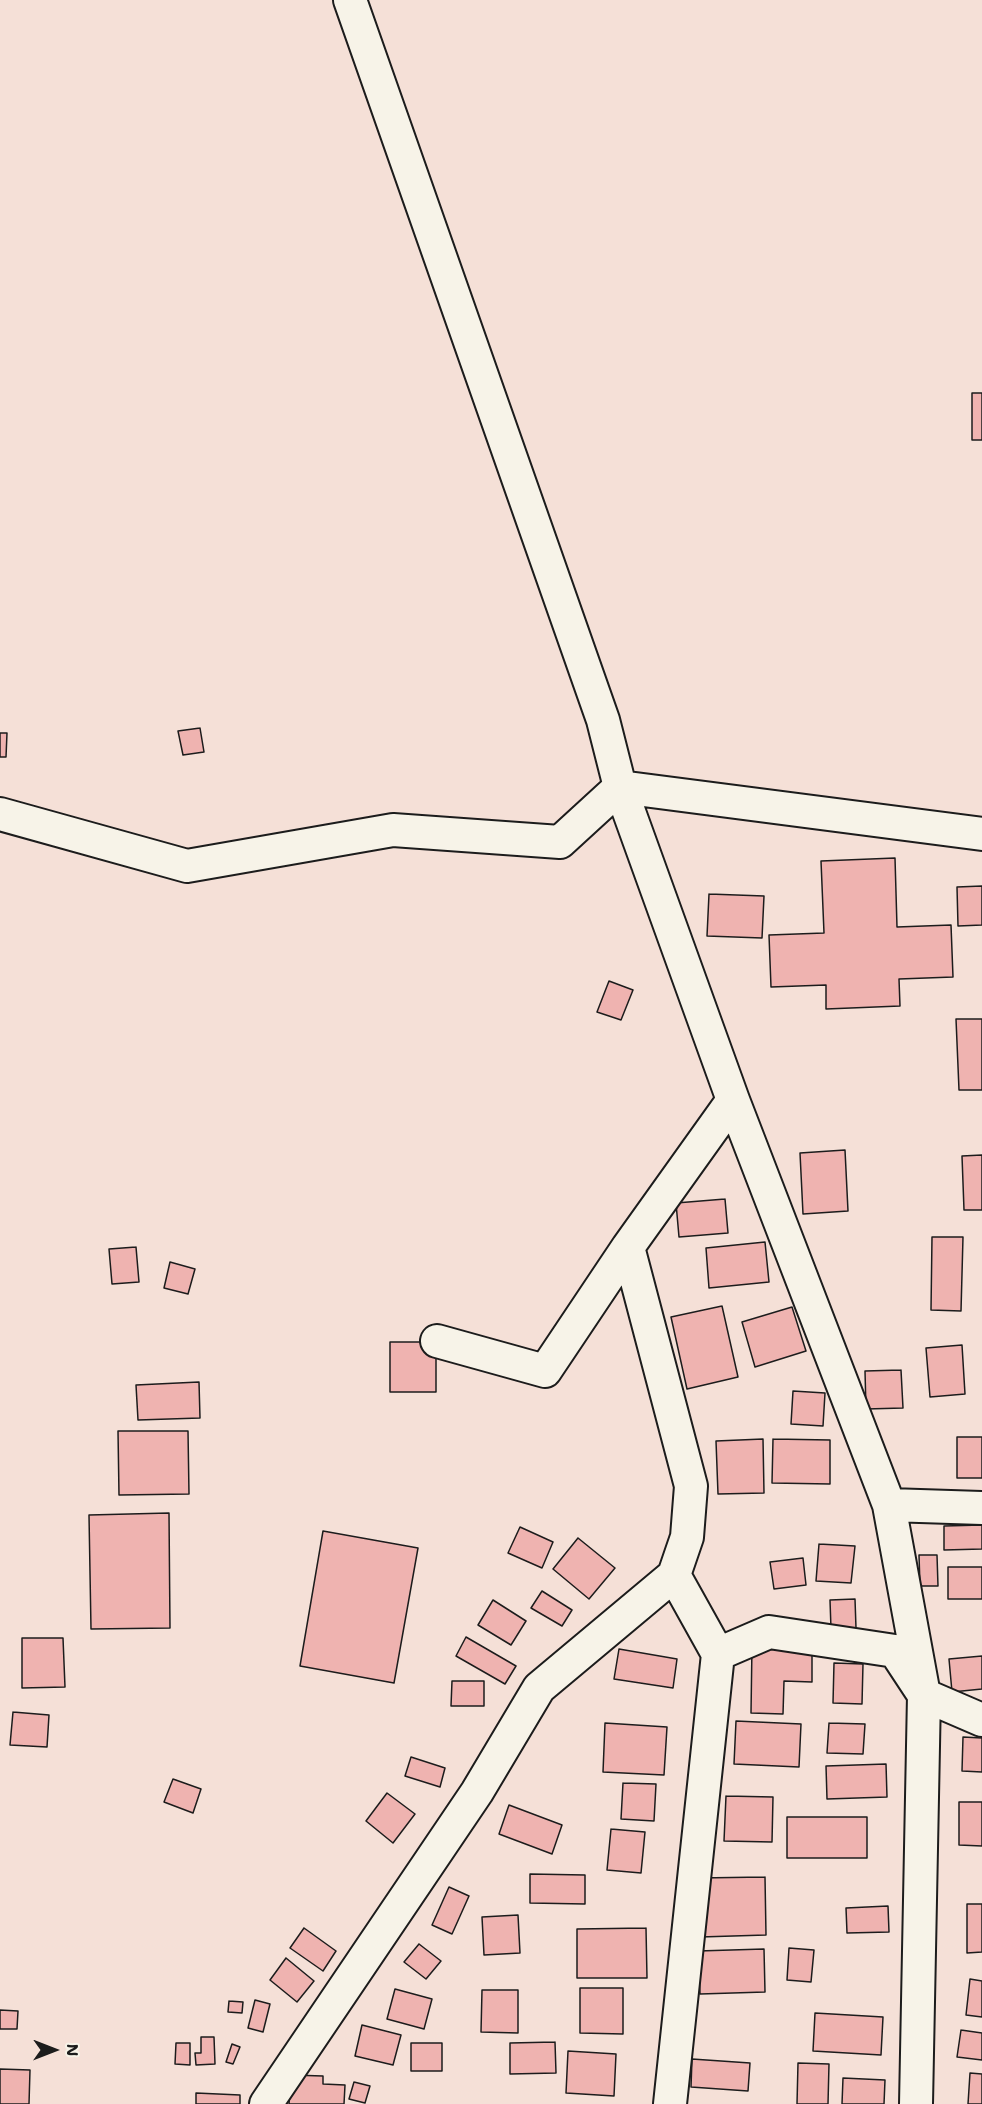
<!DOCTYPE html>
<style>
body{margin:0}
#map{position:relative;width:982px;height:2104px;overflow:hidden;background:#f5e0d7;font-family:"Shantell Sans",sans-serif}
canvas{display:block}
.north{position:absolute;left:24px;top:2020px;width:60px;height:60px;-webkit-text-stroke:4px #f7f3e8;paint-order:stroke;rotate:90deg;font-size:16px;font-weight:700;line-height:24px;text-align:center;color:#1c1c1c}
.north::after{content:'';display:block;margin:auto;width:21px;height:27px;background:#1c1c1c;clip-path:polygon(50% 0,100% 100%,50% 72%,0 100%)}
</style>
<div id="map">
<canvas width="982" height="2104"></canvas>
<div class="north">N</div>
</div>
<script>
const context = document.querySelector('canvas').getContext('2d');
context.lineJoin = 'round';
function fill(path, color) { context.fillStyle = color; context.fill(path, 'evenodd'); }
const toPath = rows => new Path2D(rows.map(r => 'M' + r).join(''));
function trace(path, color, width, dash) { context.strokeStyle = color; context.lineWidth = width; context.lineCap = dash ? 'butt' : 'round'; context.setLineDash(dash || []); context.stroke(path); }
const building = toPath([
 [972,393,982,393,982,440,972,440,972,393],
 [200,728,204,752,183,755,178,731,200,728],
 [0,733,7,733,6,757,0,757,0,733],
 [895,858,897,927,951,925,953,977,899,979,900,1006,826,1009,826,985,771,987,769,935,824,933,821,861,895,858],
 [982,886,982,925,958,926,957,887,982,886],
 [709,894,764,896,762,938,707,936,709,894],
 [609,981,633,990,621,1020,597,1012,609,981],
 [956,1019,982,1019,982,1090,959,1090,956,1019],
 [845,1150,848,1211,803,1214,800,1153,845,1150],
 [982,1155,982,1210,964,1210,962,1156,982,1155],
 [725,1199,728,1233,679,1237,676,1203,725,1199],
 [932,1237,963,1237,961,1311,931,1310,932,1237],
 [765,1242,769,1282,709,1288,706,1248,765,1242],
 [136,1247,139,1282,112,1284,109,1249,136,1247],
 [170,1262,195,1269,188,1294,164,1288,170,1262],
 [722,1306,738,1377,687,1389,671,1317,722,1306],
 [792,1307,806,1351,755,1367,742,1322,792,1307],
 [390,1342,436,1342,436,1392,390,1392,390,1342],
 [962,1345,965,1394,930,1397,926,1348,962,1345],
 [901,1370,903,1408,866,1409,865,1371,901,1370],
 [199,1382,200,1418,138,1420,136,1385,199,1382],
 [793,1391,825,1393,823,1426,791,1424,793,1391],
 [118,1431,188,1431,189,1494,119,1495,118,1431],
 [957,1437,982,1437,982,1478,957,1478,957,1437],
 [763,1439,764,1493,718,1494,716,1441,763,1439],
 [773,1439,830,1440,830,1484,772,1483,773,1439],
 [169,1513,170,1628,91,1629,89,1515,169,1513],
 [982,1525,982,1549,944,1550,944,1526,982,1525],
 [520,1527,553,1542,542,1568,508,1553,520,1527],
 [323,1531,418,1548,394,1683,300,1666,323,1531],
 [578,1538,615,1568,589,1599,553,1569,578,1538],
 [819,1544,855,1546,851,1583,816,1581,819,1544],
 [919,1555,937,1555,938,1586,920,1586,919,1555],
 [803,1558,806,1585,774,1589,770,1562,803,1558],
 [948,1567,982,1567,982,1599,948,1599,948,1567],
 [542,1591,572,1610,562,1626,531,1608,542,1591],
 [855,1599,856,1628,831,1629,830,1600,855,1599],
 [493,1600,526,1621,511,1645,478,1625,493,1600],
 [466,1637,516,1666,505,1684,456,1656,466,1637],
 [22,1638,63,1638,65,1687,22,1688,22,1638],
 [752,1645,812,1647,812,1682,784,1681,783,1714,751,1713,752,1645],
 [619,1649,677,1659,673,1688,614,1679,619,1649],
 [982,1656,982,1689,952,1692,949,1659,982,1656],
 [834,1663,863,1664,862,1704,833,1703,834,1663],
 [452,1681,484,1681,484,1706,451,1706,452,1681],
 [13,1712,49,1715,47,1747,10,1745,13,1712],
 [736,1721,801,1724,799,1767,734,1764,736,1721],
 [605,1723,667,1727,664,1775,603,1772,605,1723],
 [829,1723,865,1724,863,1754,827,1753,829,1723],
 [963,1737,982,1738,982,1772,962,1771,963,1737],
 [411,1757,445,1768,440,1787,405,1776,411,1757],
 [886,1764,887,1797,827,1799,826,1766,886,1764],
 [173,1779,201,1789,193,1813,164,1802,173,1779],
 [623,1783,656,1784,654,1821,621,1819,623,1783],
 [387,1793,415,1814,393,1843,366,1821,387,1793],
 [726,1796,773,1797,772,1842,724,1841,726,1796],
 [959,1802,982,1802,982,1846,959,1845,959,1802],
 [509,1805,562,1825,552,1854,499,1834,509,1805],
 [787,1817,867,1817,867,1858,787,1858,787,1817],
 [611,1829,645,1832,641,1873,607,1870,611,1829],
 [530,1874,585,1875,585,1904,530,1903,530,1874],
 [765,1877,766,1935,700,1937,698,1878,765,1877],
 [449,1887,469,1896,452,1934,432,1925,449,1887],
 [967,1904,982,1904,982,1952,967,1953,967,1904],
 [888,1906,889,1932,847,1933,846,1908,888,1906],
 [518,1915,520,1953,484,1955,482,1917,518,1915],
 [304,1928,336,1951,323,1971,290,1948,304,1928],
 [646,1928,647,1978,577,1978,577,1929,646,1928],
 [419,1944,441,1961,426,1979,404,1962,419,1944],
 [789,1948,814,1950,811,1982,787,1980,789,1948],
 [764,1949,765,1992,700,1994,698,1951,764,1949],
 [286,1958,314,1981,297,2002,270,1980,286,1958],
 [970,1979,982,1981,982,2017,966,2015,970,1979],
 [580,1988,623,1988,623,2034,580,2033,580,1988],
 [395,1989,432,1999,424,2029,387,2019,395,1989],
 [482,1990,518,1990,518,2033,481,2032,482,1990],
 [255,2000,270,2004,263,2032,248,2028,255,2000],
 [229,2001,243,2002,242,2013,228,2012,229,2001],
 [0,2010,18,2011,17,2029,0,2029,0,2010],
 [815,2013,883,2017,881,2055,813,2051,815,2013],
 [362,2025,401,2035,393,2065,355,2056,362,2025],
 [961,2030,982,2033,982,2060,957,2057,961,2030],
 [201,2037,214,2037,215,2064,196,2065,195,2053,201,2053,201,2037],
 [555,2042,556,2073,510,2074,510,2043,555,2042],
 [176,2043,190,2043,190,2065,175,2064,176,2043],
 [411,2043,442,2043,442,2071,411,2071,411,2043],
 [232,2044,240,2047,233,2064,226,2062,232,2044],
 [568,2051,616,2054,614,2096,566,2093,568,2051],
 [692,2059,750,2063,748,2091,691,2087,692,2059],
 [798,2063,829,2064,828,2104,797,2104,798,2063],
 [0,2069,30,2070,29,2104,0,2104,0,2069],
 [970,2073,982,2074,982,2104,968,2104,970,2073],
 [291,2075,323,2076,323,2084,345,2085,344,2104,289,2104,291,2075],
 [843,2078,885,2080,884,2104,842,2104,843,2078],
 [354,2082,370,2086,365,2103,349,2099,354,2082],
 [196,2093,240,2095,240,2104,196,2104,196,2093]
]);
fill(building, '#efb3b0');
trace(building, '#1c1c1c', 1.5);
const minor = toPath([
 [350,0,603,720,620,787,733,1100,889,1505,924,1695,916,2104],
 [0,814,187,866,393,830,560,842,620,787,982,834],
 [437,1341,545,1371,628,1247,733,1100],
 [889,1505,982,1508],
 [718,1654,769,1632,895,1651,924,1695,982,1720],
 [266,2104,477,1792,539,1688,674,1575,687,1537,691,1486,628,1247],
 [670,2104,718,1654,674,1575]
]);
trace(minor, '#1c1c1c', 36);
trace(minor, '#f7f3e8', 32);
</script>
